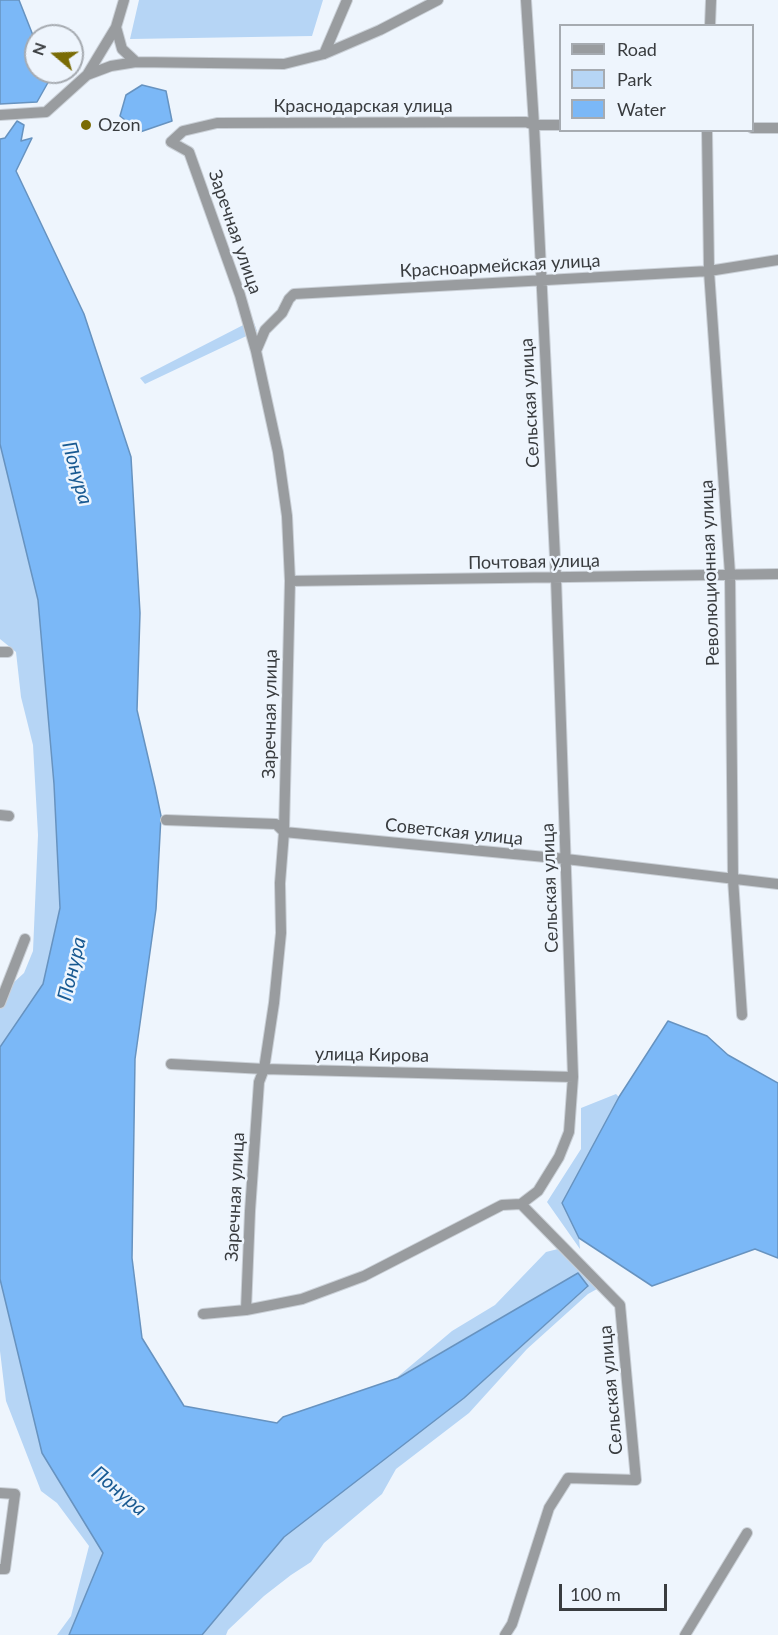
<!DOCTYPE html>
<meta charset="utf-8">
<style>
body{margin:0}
#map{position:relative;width:778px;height:1635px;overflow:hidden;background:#eef5fd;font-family:Lato,sans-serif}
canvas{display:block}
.legend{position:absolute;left:559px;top:24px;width:195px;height:108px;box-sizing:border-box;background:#eef5fd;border:2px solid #a6abb1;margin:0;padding:8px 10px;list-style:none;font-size:18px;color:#393c3f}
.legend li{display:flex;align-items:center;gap:12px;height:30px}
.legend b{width:30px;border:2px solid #a6abb1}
.north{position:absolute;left:24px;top:24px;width:60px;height:60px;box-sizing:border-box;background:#eef5fd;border:2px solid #a6abb1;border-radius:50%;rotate:289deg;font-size:16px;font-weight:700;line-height:24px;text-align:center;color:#393c3f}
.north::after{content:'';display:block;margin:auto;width:21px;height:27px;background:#7a6c05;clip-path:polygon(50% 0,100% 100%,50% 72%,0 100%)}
.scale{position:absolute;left:559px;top:1584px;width:108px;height:27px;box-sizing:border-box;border:3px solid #393c3f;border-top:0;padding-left:8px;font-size:18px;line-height:21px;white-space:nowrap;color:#393c3f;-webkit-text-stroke:4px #eef5fd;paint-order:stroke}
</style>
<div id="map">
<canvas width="778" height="1635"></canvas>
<ul class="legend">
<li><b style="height:8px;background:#999c9f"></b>Road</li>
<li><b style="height:16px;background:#b6d5f5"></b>Park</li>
<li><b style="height:16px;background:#7bb8f7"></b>Water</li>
</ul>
<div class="north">N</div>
<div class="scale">100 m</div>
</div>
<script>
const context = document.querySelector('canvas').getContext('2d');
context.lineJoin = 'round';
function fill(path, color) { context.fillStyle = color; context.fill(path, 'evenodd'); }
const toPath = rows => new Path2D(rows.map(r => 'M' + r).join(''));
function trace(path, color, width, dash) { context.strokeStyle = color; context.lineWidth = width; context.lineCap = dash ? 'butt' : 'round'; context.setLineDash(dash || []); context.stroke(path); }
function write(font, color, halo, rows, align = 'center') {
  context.font = font + ' Lato,sans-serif'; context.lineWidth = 5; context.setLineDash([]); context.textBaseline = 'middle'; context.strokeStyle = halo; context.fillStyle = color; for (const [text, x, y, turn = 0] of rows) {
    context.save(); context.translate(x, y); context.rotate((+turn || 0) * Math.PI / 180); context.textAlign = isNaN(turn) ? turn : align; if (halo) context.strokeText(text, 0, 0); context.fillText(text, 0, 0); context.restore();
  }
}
fill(toPath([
 [139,0,323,0,312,36,130,39],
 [253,320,257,331,145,384,140,378],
 [0,444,38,600,54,784,60,909,43,984,0,1047,0,995,24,973,33,951,38,835,33,745,21,697,16,652,0,639],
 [616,1094,619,1097,562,1203,579,1238,580,1249,547,1202,581,1149,581,1108],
 [558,1249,597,1289,588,1294,527,1349,469,1413,396,1469,382,1494,324,1543,311,1562,291,1575,264,1596,228,1630,226,1635,202,1635,284,1537,464,1398,588,1287,578,1273,395,1379,452,1331,495,1305,546,1252],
 [0,1279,42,1453,103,1553,69,1635,57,1635,71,1616,89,1546,57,1503,41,1491,6,1401,0,1351]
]), '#b6d5f5');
const water = toPath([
 [0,0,19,0,36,43,36,72,47,72,50,79,37,102,0,104,0,0],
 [142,85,166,91,172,121,140,132,120,116,126,95,142,85],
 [17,121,24,125,21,141,32,138,16,171,84,314,131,457,140,613,137,710,155,787,161,816,156,909,135,1059,132,1258,142,1338,184,1406,277,1423,283,1417,398,1378,578,1273,588,1286,464,1398,284,1537,202,1635,69,1635,103,1553,42,1453,0,1279,0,1047,43,984,60,908,54,784,38,600,0,444,0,139,5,138,17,121],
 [668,1021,707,1036,728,1055,778,1083,778,1258,755,1249,652,1286,579,1238,562,1203,619,1097,668,1021]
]);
fill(water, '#7bb8f7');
trace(water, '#6793c0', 1.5);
const minor = toPath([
 [124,0,116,27,122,49,136,62],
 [710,26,711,0],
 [324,54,347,0],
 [87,75,116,27],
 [0,115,46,112,87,75,111,66,136,62,284,64,324,54,380,30,438,0],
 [752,128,778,128],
 [707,130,709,271,730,574,733,879,742,1015],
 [256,351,265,330,282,313,289,299,294,294,709,271,778,260],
 [290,581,778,574],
 [0,652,8,652],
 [0,815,9,816],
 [166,820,276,824,284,832,566,859,778,884],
 [0,1003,25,939],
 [171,1064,264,1069,573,1077],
 [521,1204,538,1191,559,1157,569,1132,573,1077,556,578,534,125,526,0],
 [246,1310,250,1211,259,1082,264,1069,274,1003,281,933,280,883,284,832,290,581,287,516,278,452,256,351,240,295,189,152,171,142,183,131,217,123,526,122,534,125,560,125],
 [203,1314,246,1310,302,1299,364,1276,502,1205,521,1204],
 [0,1493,15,1494,5,1569,0,1569],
 [505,1635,512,1624,549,1508,568,1478,636,1480,620,1305,521,1204],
 [685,1635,747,1533]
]);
trace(minor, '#cad0d7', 12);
trace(minor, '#999c9f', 10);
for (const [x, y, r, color] of [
 [86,125,6,"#7a6c05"]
]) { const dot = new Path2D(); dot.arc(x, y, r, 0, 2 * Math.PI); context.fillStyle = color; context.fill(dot); trace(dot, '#eef5fd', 2); }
write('18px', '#393c3f', '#eef5fd', [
 ["Краснодарская улица",363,106],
 ["Заречная улица",235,232,71],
 ["Красноармейская улица",500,266,-3],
 ["Сельская улица",530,403,-93],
 ["Почтовая улица",534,562,-1],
 ["Революционная улица",710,573,-92],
 ["Заречная улица",270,714,-89],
 ["Советская улица",454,832,6],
 ["Сельская улица",550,888,-92],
 ["улица Кирова",372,1055,1],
 ["Заречная улица",235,1197,-87],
 ["Сельская улица",611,1390,-95]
]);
write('18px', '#393c3f', '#eef5fd', [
 ["Ozon",98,125]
], 'left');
write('italic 20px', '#185991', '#eef5fd', [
 ["Понура",77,473,74],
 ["Понура",72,969,-76],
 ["Понура",119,1491,40]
]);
</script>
